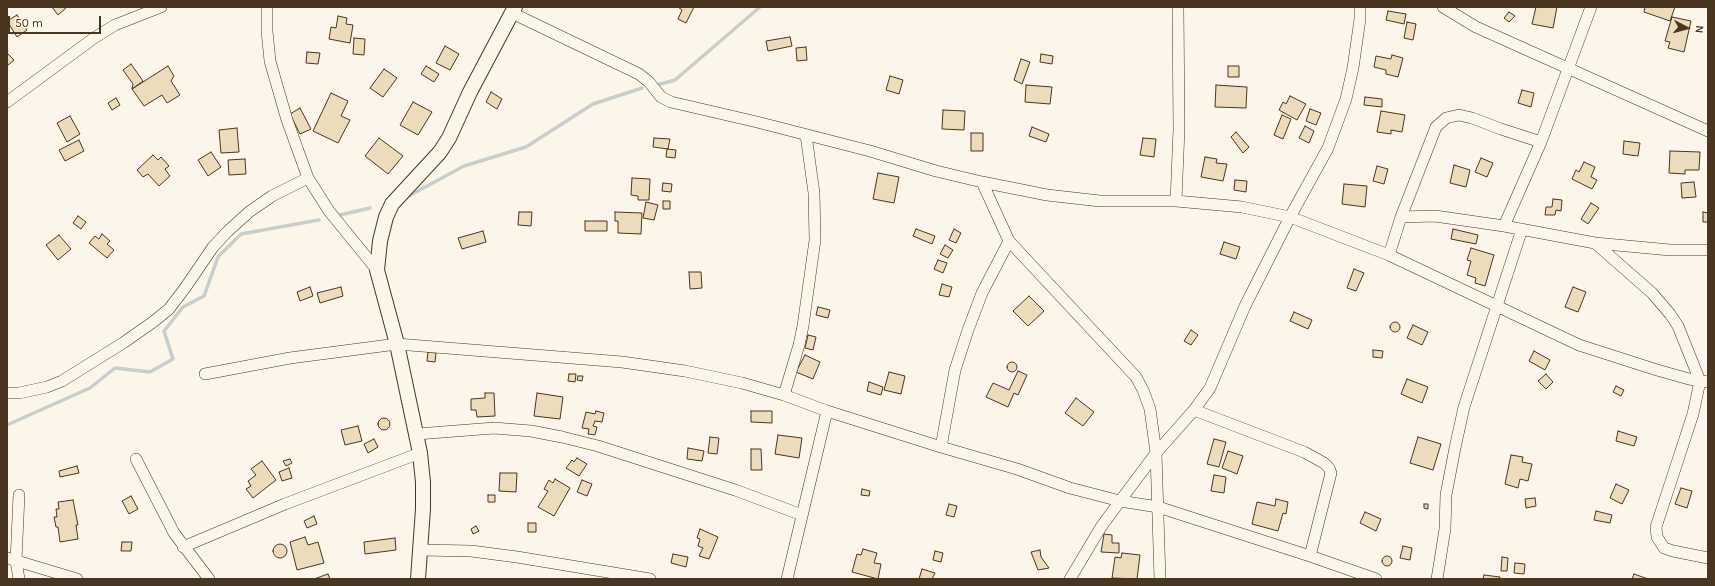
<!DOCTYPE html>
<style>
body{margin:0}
#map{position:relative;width:1715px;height:586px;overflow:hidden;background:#fbf6e9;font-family:Karla,sans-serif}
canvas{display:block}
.frame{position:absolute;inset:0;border:8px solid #4a3520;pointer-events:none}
.north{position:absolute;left:1667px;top:8px;width:40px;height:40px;-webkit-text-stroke:3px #fbf6e9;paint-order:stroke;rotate:96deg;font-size:11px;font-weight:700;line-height:16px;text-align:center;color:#4a3520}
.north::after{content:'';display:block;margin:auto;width:14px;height:18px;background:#4a3520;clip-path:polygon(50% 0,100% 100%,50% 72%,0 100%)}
.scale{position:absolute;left:8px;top:16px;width:93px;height:18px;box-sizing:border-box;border:2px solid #4a3520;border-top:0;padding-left:5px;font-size:12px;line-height:14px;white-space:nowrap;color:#4a3520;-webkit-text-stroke:3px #fbf6e9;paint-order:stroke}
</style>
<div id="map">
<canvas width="1715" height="586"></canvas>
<div class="frame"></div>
<div class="north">N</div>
<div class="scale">50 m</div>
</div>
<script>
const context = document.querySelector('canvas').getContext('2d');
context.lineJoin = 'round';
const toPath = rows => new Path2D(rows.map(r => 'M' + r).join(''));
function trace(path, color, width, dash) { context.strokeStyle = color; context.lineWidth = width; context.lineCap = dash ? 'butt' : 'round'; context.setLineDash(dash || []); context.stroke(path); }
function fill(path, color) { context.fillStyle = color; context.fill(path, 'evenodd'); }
trace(toPath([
 [657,85,675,80,760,7],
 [405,198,464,166,526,147,593,104,642,88],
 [340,215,370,208],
 [7,425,90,388,115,368,150,372,173,359,164,331,183,307,204,296,218,257,241,234,319,220]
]), '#c9cecd', 3.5);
const building = toPath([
 [52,7,65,7,66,8,58,15,52,7],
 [678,7,694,7,686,23,678,19,682,10,678,7],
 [1536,7,1557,7,1553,28,1532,24,1536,7],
 [1645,7,1675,7,1670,21,1644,12,1645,7],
 [1388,11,1406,14,1404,24,1386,20,1388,11],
 [1509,12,1515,16,1509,22,1504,18,1509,12],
 [17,15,27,30,17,37,7,21,17,15],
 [338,16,347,18,346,24,353,25,350,43,329,39,331,27,336,28,338,16],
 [1672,17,1691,21,1684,52,1668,48,1670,42,1665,41,1672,17],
 [1407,22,1416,24,1413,40,1404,38,1407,22],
 [790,37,792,46,768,51,766,41,790,37],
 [354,38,365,39,364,55,353,54,354,38],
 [445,46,459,54,450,70,436,63,445,46],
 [806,47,807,60,797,61,796,48,806,47],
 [307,52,320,53,318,64,306,63,307,52],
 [7,53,14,60,7,66,7,53],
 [1041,54,1053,56,1052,64,1040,62,1041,54],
 [1392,55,1403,58,1398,77,1386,74,1386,70,1374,67,1376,56,1391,59,1392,55],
 [1021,59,1030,62,1022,84,1014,80,1021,59],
 [131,64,143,81,132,89,133,84,123,70,131,64],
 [168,66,174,76,171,81,180,95,167,103,162,95,144,106,132,89,168,66],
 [426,66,439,74,434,82,421,74,426,66],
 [1228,66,1239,66,1239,77,1228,77,1228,66],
 [384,69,397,78,383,97,370,88,384,69],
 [890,76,903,80,899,94,886,90,890,76],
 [1026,85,1052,87,1050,104,1025,102,1026,85],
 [1216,85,1247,87,1246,108,1215,107,1216,85],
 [1522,90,1534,93,1531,107,1518,103,1522,90],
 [491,92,502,99,497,109,486,102,491,92],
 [331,93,348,101,341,116,350,120,338,143,313,131,331,93],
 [1290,96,1306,104,1297,120,1279,110,1283,102,1286,104,1290,96],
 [1365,97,1382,99,1382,107,1364,105,1365,97],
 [116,98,120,105,112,110,108,103,116,98],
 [413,102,432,112,418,135,400,125,413,102],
 [300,108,311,129,300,134,290,114,300,108],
 [1310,109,1321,113,1316,125,1306,121,1310,109],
 [943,110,965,111,964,130,942,129,943,110],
 [1381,111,1405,115,1402,132,1391,130,1391,134,1377,132,1381,111],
 [1282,115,1291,119,1283,139,1274,135,1282,115],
 [70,116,80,134,67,142,57,123,70,116],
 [1305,126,1314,131,1309,143,1299,138,1305,126],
 [1032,127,1049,134,1046,142,1029,136,1032,127],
 [237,128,239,152,221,153,219,130,237,128],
 [1236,132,1249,147,1243,153,1231,137,1236,132],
 [971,133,983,133,983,151,971,151,971,133],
 [379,138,403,156,388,174,365,156,379,138],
 [654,138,670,139,668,149,653,147,654,138],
 [1143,138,1156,139,1154,157,1140,155,1143,138],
 [79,140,84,151,65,161,59,150,79,140],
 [1624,141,1640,143,1638,156,1623,154,1624,141],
 [667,149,676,150,675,158,666,157,667,149],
 [1670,151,1700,152,1699,170,1685,170,1685,174,1669,173,1670,151],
 [211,152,221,167,208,176,198,160,211,152],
 [153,155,158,160,161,157,169,166,165,169,170,176,159,186,148,174,143,177,137,170,153,155],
 [1205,157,1217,159,1216,163,1227,164,1223,181,1201,177,1205,157],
 [1481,158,1493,163,1487,177,1475,172,1481,158],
 [245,159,246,174,229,175,228,160,245,159],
 [1584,162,1595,167,1591,177,1597,180,1592,189,1572,179,1576,170,1579,172,1584,162],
 [1454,165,1470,170,1466,187,1450,183,1454,165],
 [1377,166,1388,169,1384,184,1373,181,1377,166],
 [878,173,899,177,894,203,873,199,878,173],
 [632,178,650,179,649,200,638,200,638,196,631,195,632,178],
 [1235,180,1247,181,1246,192,1234,190,1235,180],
 [1694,182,1696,197,1682,198,1681,183,1694,182],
 [663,183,672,184,671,192,662,191,663,183],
 [1344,184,1367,186,1365,207,1342,204,1344,184],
 [1553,199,1562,200,1561,211,1556,210,1555,215,1545,215,1546,207,1552,207,1553,199],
 [663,201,670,201,670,209,663,209,663,201],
 [646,202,658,205,654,220,643,218,646,202],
 [1591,203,1599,208,1588,224,1581,219,1591,203],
 [519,212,532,212,531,226,518,225,519,212],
 [615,212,642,213,641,234,618,233,618,221,615,221,615,212],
 [1703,212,1708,213,1708,222,1703,222,1703,212],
 [78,216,86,222,81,229,73,223,78,216],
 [585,221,607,221,607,231,585,231,585,221],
 [916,229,935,236,932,244,913,236,916,229],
 [954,229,961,233,956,243,949,240,954,229],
 [1453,229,1478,235,1476,244,1451,239,1453,229],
 [483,231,486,242,462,249,458,238,483,231],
 [102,234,110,241,107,244,114,250,107,258,89,243,95,236,99,239,102,234],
 [59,235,71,249,58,260,46,245,59,235],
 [1224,242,1240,247,1236,259,1220,254,1224,242],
 [945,245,953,250,948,258,940,254,945,245],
 [1471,248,1494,255,1485,286,1475,283,1476,278,1467,275,1471,261,1467,260,1471,248],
 [938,260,947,263,943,273,934,269,938,260],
 [1354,269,1364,273,1356,291,1347,288,1354,269],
 [689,272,701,272,702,288,690,289,689,272],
 [942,284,952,287,949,297,939,295,942,284],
 [310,287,313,296,300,301,297,292,310,287],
 [341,287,343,296,320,303,317,293,341,287],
 [1573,287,1586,292,1578,312,1565,307,1573,287],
 [1029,296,1044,311,1028,326,1013,311,1029,296],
 [818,307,830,310,828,318,816,315,818,307],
 [1294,312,1312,320,1308,329,1290,321,1294,312],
 '1390 327a5 5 0 1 1 10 0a5 5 0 1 1-10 0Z',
 [1413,325,1428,332,1422,345,1407,338,1413,325],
 [1191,330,1198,335,1191,345,1184,341,1191,330],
 [808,335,816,337,813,350,805,348,808,335],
 [1373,350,1383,351,1382,358,1373,357,1373,350],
 [1534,351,1550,360,1545,370,1529,361,1534,351],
 [428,352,436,353,435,362,427,361,428,352],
 [805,355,820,362,813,379,796,372,805,355],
 '1007 367a5 5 0 1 1 10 0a5 5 0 1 1-10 0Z',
 [1018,371,1027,375,1018,395,1014,393,1008,407,986,397,993,383,1009,390,1018,371],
 [889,372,905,376,901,394,884,390,889,372],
 [569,374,576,374,575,382,568,381,569,374],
 [1546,374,1553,382,1546,389,1538,381,1546,374],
 [578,376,583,376,582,381,577,380,578,376],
 [1407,379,1428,387,1422,403,1401,394,1407,379],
 [869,382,883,387,881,395,867,391,869,382],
 [1616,386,1624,390,1621,396,1613,392,1616,386],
 [485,393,494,393,495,416,477,417,476,410,471,410,471,399,485,398,485,393],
 [537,393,563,397,560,419,534,416,537,393],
 [1076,398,1094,412,1083,426,1065,413,1076,398],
 [596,411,604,413,602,422,595,421,593,426,597,427,595,435,588,434,589,429,582,428,586,412,595,414,596,411],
 [751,411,772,411,772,423,751,422,751,411],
 '378 424a6 6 0 1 1 12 0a6 6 0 1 1-12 0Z',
 [358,426,362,441,345,445,341,430,358,426],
 [1618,431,1637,437,1634,446,1616,441,1618,431],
 [778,435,802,438,799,458,775,454,778,435],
 [710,437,719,438,717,454,708,453,710,437],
 [1418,437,1441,444,1433,470,1410,463,1418,437],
 [374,439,378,447,368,453,364,444,374,439],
 [1214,439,1226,442,1219,467,1207,464,1214,439],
 [688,448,704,451,702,461,687,459,688,448],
 [751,449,761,449,762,470,751,470,751,449],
 [1228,451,1243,456,1237,474,1222,468,1228,451],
 [1511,455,1523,457,1522,462,1532,464,1528,481,1520,479,1518,488,1505,484,1511,455],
 [577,458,587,464,579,476,566,468,572,460,574,462,577,458],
 [290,459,292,463,286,466,283,461,290,459],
 [262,461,276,480,253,498,246,489,251,486,248,481,256,475,251,469,262,461],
 [77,466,79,473,60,477,59,471,77,466],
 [289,468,292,478,282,481,279,472,289,468],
 [500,473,517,473,516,492,499,491,500,473],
 [1214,475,1226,477,1224,493,1211,491,1214,475],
 [555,479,570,488,554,516,538,507,548,491,544,489,549,480,553,483,555,479],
 [582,480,592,484,587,496,577,492,582,480],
 [1616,484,1629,490,1622,504,1610,498,1616,484],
 [1681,488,1692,491,1687,508,1675,504,1681,488],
 [862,489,870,491,869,496,861,495,862,489],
 [488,495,495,495,495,502,488,502,488,495],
 [131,496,138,509,129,514,122,501,131,496],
 [1535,498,1536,506,1526,508,1525,499,1535,498],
 [1276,499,1288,502,1286,514,1283,513,1278,531,1252,524,1257,502,1275,506,1276,499],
 [73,500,78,525,76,525,78,539,60,542,58,527,56,527,54,517,57,517,56,509,59,509,58,502,73,500],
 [949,504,957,506,954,517,946,515,949,504],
 [1424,504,1428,504,1428,509,1424,508,1424,504],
 [1596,511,1612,515,1610,523,1594,520,1596,511],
 [1365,512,1381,519,1376,531,1360,523,1365,512],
 [314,516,317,524,307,528,304,521,314,516],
 [528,523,536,523,536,532,528,532,528,523],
 [476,526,479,531,473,534,471,529,476,526],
 [700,529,718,537,709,559,699,556,703,548,698,546,700,539,697,538,700,529],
 [1104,534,1112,535,1112,543,1119,543,1119,553,1101,552,1104,534],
 [305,537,308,545,318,542,324,563,297,570,290,542,305,537],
 [395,538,396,550,365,554,364,542,395,538],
 [122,542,132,542,131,551,121,551,122,542],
 '273 551a7 7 0 1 1 14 0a7 7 0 1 1-14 0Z',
 [1403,546,1412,548,1410,560,1400,558,1403,546],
 [863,549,877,553,874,563,881,564,878,579,852,572,857,554,861,555,863,549],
 [1040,550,1041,557,1049,568,1038,570,1031,552,1040,550],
 [935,551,943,553,941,562,933,560,935,551],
 [1122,553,1140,555,1137,579,1112,578,1115,557,1121,558,1122,553],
 [673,554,688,557,686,567,671,563,673,554],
 '1382 561a5 5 0 1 1 10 0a5 5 0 1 1-10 0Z',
 [1502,557,1508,558,1507,571,1501,571,1502,557],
 [1515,563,1525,564,1524,574,1514,573,1515,563],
 [922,569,935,573,932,579,919,579,922,569],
 [328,574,330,579,314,579,328,574],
 [1634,574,1648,579,1632,579,1634,574],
 [1484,575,1500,577,1499,579,1483,579,1484,575]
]);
fill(building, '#ecdcbc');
trace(building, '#4a3520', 1);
const minor = toPath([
 [267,7,267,31,270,61,287,120,308,178,329,211,377,270],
 [1443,7,1476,27,1708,131],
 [512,13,639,74,649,82,661,97,671,102,757,122,870,151,936,171,982,182],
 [7,102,94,38,115,25,161,7],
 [1176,201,1242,207,1290,217,1389,255,1579,345,1657,370,1689,379,1708,382],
 [1401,217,1435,216,1504,226,1595,243,1670,250,1708,250],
 [1504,226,1541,142,1591,7],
 [1595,243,1652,293,1670,314,1678,326,1700,381,1693,414,1656,527,1657,537,1664,548,1673,551,1708,558],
 [1389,255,1401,217,1436,127,1446,118,1459,115,1472,118,1501,129,1541,142],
 [205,374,290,358,397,344,622,362,685,371,742,383,784,395,827,411,941,447,1017,469,1070,488,1120,501,1156,453,1194,410,1210,388,1245,306,1290,217,1328,148,1346,99,1353,68,1360,19,1360,7],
 [7,393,19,393,47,387,62,381,123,343,153,322,169,309,185,288,213,247,228,231,249,212,272,196,308,178],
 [784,395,799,345,803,326,815,240,814,193,806,135],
 [1194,410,1304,452,1324,463,1329,468,1331,473,1310,556],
 [417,434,494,428,531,431,562,437,598,446,735,490,802,515],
 [941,447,955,370,968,330,982,293,1009,241],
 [136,459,174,533,209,579],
 [183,547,285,504,420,453],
 [421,550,471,551,517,557,650,579],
 [7,558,77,579],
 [19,579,16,561,19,495],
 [787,579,827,411],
 [1070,579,1101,527,1120,501,1158,507,1310,556,1376,579],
 [1160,579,1156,453,1150,409,1143,390,1136,377,1009,241,982,182,1047,195,1100,201,1176,201,1179,129,1178,7],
 [1437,579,1445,529,1446,495,1455,448,1464,407,1522,229]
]);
const tertiary = toPath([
 [418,579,423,509,423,482,420,453,397,344,377,270,380,241,386,217,392,204,440,152,449,138,470,92,515,7]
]);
trace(minor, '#4a3520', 12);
trace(tertiary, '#4a3520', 16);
trace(minor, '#fbf6e9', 11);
trace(tertiary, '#fbf6e9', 14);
</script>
